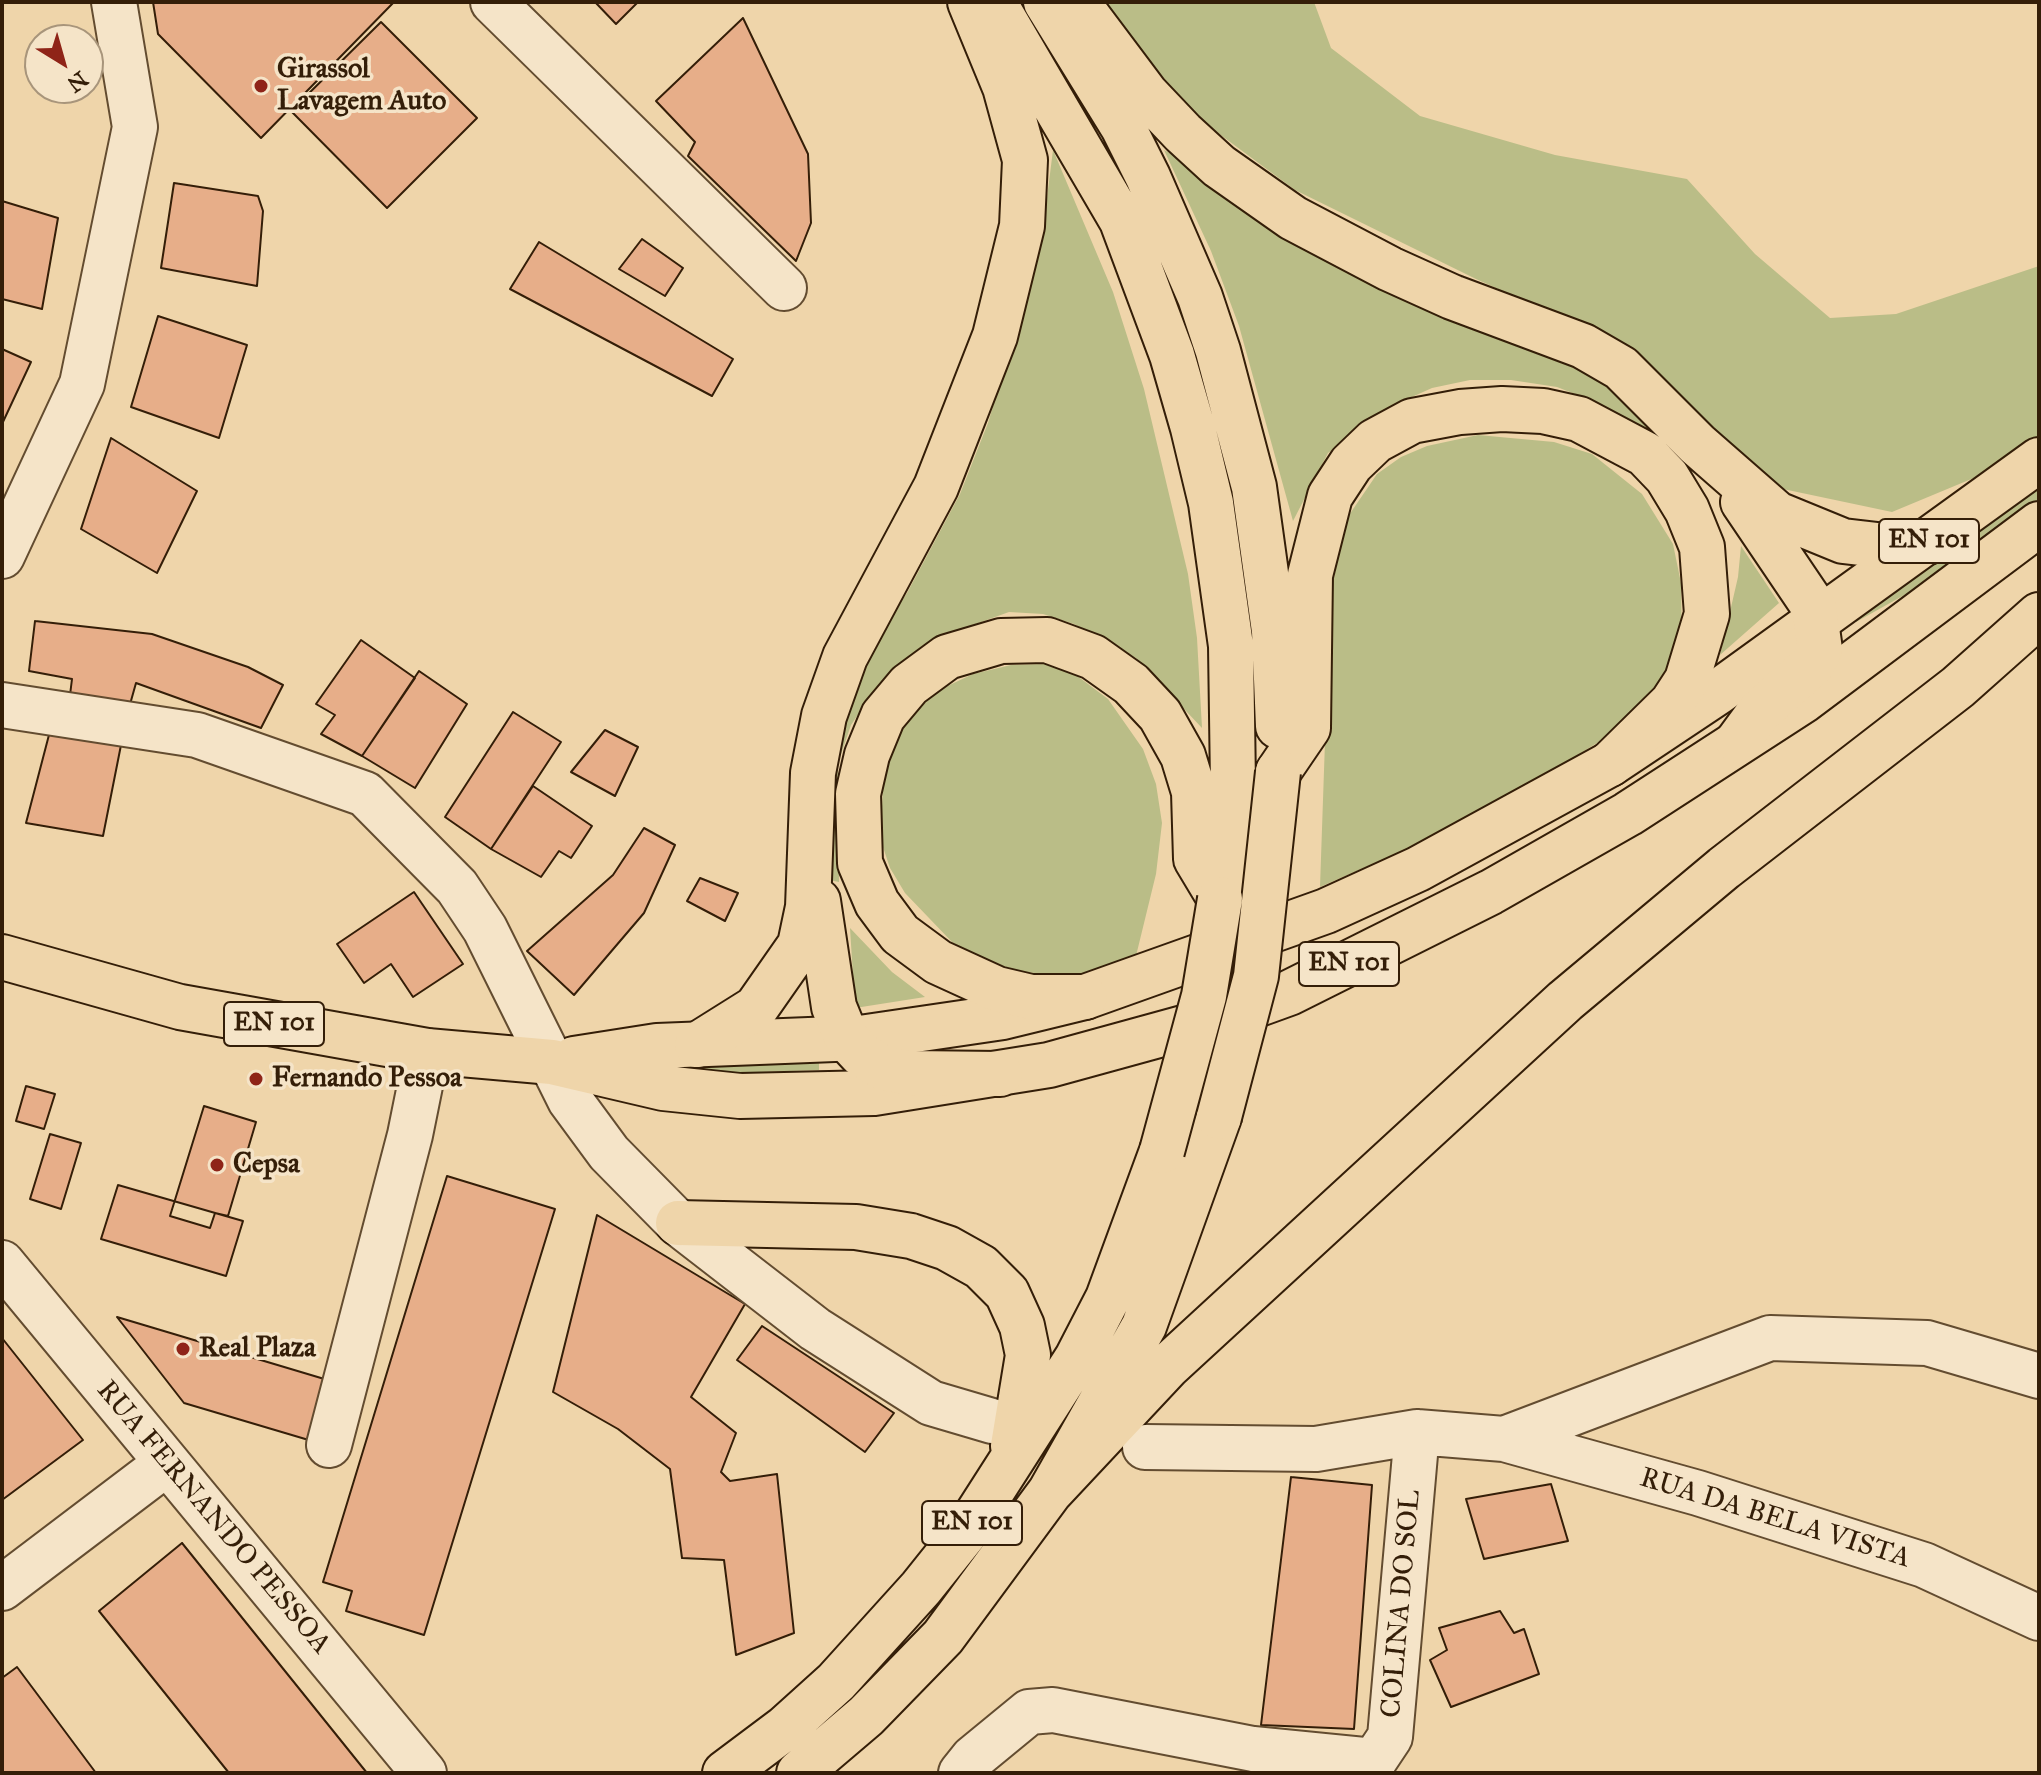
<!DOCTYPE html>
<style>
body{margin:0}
#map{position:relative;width:2041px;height:1775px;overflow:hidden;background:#efd5aa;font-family:"IM FELL Great Primer",serif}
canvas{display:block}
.frame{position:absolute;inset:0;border:4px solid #341e08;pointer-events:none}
.north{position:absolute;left:24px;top:24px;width:80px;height:80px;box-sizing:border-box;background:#f5e4c8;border:2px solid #a8957b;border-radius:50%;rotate:143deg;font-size:22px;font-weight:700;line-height:32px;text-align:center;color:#341e08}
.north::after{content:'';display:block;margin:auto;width:28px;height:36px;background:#8f2418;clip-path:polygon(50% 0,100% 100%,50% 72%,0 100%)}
</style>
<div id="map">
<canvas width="2041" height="1775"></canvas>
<div class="frame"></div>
<div class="north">N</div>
</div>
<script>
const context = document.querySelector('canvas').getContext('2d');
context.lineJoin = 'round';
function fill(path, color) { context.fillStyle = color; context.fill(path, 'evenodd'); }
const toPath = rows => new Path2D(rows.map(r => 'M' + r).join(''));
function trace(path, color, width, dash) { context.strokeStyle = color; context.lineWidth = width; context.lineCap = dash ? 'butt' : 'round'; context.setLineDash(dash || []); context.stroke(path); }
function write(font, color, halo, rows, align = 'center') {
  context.font = font + ' "IM FELL Great Primer",serif'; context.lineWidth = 7; context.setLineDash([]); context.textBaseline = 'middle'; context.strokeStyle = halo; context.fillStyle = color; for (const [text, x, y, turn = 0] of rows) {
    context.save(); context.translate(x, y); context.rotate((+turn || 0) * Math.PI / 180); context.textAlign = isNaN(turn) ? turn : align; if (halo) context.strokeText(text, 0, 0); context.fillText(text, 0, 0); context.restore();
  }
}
fill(toPath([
 [1101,2,1314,2,1331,48,1420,116,1555,155,1687,179,1755,254,1830,318,1896,314,2039,266,2039,440,1993,470,1892,512,1783,489,1718,438,1611,340,1476,279,1295,190,1195,116],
 [1053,150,1113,292,1144,389,1188,574,1197,638,1202,728,1136,658,1074,624,1043,614,1009,612,931,640,876,688,851,725,838,763,839,882,829,880,833,741,877,636,907,593,960,494,988,423,1041,245],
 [1164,150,1594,374,1627,402,1666,445,1603,405,1557,387,1511,380,1470,380,1432,388,1394,405,1328,453,1293,521,1239,326,1211,251],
 [1478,435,1554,442,1592,454,1642,494,1673,544,1681,583,1682,645,1663,687,1618,730,1555,769,1400,852,1320,887,1330,596,1347,518,1377,474,1401,457,1427,446],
 [2039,475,2039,510,1924,584,1856,622,1854,618],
 [1741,546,1779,603,1720,655,1738,577],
 [1044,664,1076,675,1108,699,1143,749,1156,784,1162,823,1156,874,1135,960,1096,973,1056,976,1019,971,985,960,952,942,905,893,890,868,880,838,884,774,894,742,908,719,939,690,973,674,1011,665],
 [850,928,892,972,925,997,855,1008],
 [819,1060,819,1070,760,1072,741,1085,650,1069]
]), '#babd87');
const building = toPath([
 [153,2,394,2,261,138,158,34,153,2],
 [595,2,638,2,616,24,595,2],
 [743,18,808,154,811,223,796,261,688,156,695,142,656,101,743,18],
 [381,22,477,118,387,208,291,111,381,22],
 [174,183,258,196,263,211,257,286,161,268,174,183],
 [2,201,58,218,42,309,2,299,2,201],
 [642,239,683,268,665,296,619,269,642,239],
 [539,242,733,359,712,396,510,289,539,242],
 [158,316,247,345,219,438,131,407,158,316],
 [2,349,31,362,2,424,2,349],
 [111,438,197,491,157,573,81,529,111,438],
 [35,621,152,634,248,667,283,685,261,728,136,683,127,715,69,703,72,679,29,671,35,621],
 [361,640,415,678,362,756,321,734,335,715,316,704,361,640],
 [419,671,467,704,415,788,362,756,419,671],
 [513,712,561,742,491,849,445,817,513,712],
 [605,730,638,747,615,796,571,772,605,730],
 [50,731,122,740,103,836,26,823,50,731],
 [533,786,592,826,571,858,559,851,541,877,491,849,533,786],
 [644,828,675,845,644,913,574,995,527,951,613,875,644,828],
 [700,878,738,893,725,921,687,901,700,878],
 [414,892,463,964,413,997,391,964,364,983,337,944,414,892],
 [26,1086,55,1094,44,1129,16,1121,26,1086],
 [204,1106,256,1122,228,1216,215,1213,210,1228,170,1216,204,1106],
 [50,1134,81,1143,61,1209,30,1199,50,1134],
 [447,1176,555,1209,424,1635,346,1611,352,1591,323,1582,447,1176],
 [118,1185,243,1221,226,1276,101,1239,118,1185],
 [597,1215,745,1304,691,1397,736,1433,721,1472,730,1481,777,1474,794,1633,736,1655,724,1560,682,1558,670,1469,618,1429,553,1392,597,1215],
 [117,1317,331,1381,312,1441,184,1403,117,1317],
 [762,1326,894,1413,865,1452,737,1360,762,1326],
 [2,1338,83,1440,2,1500,2,1338],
 [1291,1477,1372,1485,1354,1729,1261,1725,1291,1477],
 [1551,1484,1568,1541,1484,1559,1466,1499,1551,1484],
 [182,1543,367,1773,229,1773,99,1611,182,1543],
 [1500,1611,1514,1633,1524,1629,1539,1674,1451,1707,1430,1660,1447,1650,1439,1628,1500,1611],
 [17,1667,96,1773,2,1773,2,1678,17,1667]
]);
fill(building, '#e7ae89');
trace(building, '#341e08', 2);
const minor = toPath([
 [493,2,784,288],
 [2,556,82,384,135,127,114,2],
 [2,705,197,735,365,794,457,887,485,929,570,1100,609,1153,678,1223,815,1329,931,1403,992,1421],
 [2,1263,424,1773],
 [1504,1439,1698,1493,1924,1565,2039,1618],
 [329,1445,410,1135,427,1051],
 [1145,1447,1316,1449,1417,1432,1504,1439,1770,1338,1927,1343,2039,1376],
 [2,1588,167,1463],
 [961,1773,973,1758,1029,1712,1053,1710,1253,1749,1374,1761,1390,1737,1417,1432]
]);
const major = toPath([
 [2,957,180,1007,427,1051,552,1062,663,1088,740,1096,874,1093,1049,1065,1220,1018,1289,993,1491,892,1628,814,1804,700,2039,524],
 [574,1059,657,1046,860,1038,1003,1017,1085,997,1326,911,1418,869,1610,764,1718,692,2039,460]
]);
const highway = toPath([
 [994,2,1122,221,1172,355,1193,428,1211,503,1231,646,1233,785,1220,899],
 [1046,2,1123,127,1148,177,1200,297,1218,351,1254,487,1274,631,1278,726],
 [1077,2,1146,94,1183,133,1219,166,1293,218,1390,269,1452,297,1583,346,1621,368,1697,444,1777,514,1843,541,1886,546,1928,542],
 [1738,741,1760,711,1812,665,1820,650,1814,607,1743,502],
 [1278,772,1308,728,1310,575,1330,496,1351,464,1375,441,1412,421,1460,412,1502,409,1543,411,1579,419,1645,454,1667,477,1687,510,1702,547,1707,614,1687,680,1672,703,1610,764],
 [818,901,834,1007,847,1039,861,1054,883,1068,909,1073,1000,1074],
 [1085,997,1031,997,997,989,938,962,900,934,877,903,860,863,858,794,867,755,883,716,909,685,947,657,1001,641,1047,640,1093,657,1131,684,1160,715,1183,756,1194,792,1196,859,1220,899],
 [697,1045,756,1008,800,945,808,907,813,773,824,716,845,657,936,487,995,336,1022,226,1025,160,1005,87,970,2],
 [678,1223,856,1227,911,1236,947,1248,981,1267,1007,1293,1022,1326,1028,1355,1013,1446],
 [1050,1492,1168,1366,1565,1001,1724,868,1958,687,2039,615],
 [725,1773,785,1728,836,1682,921,1588,965,1533,1077,1358,1108,1298,1162,1151],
 [799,1773,866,1716,943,1637,1050,1492,1144,1326,1219,1117]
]);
trace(minor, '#634c30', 48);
trace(major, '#341e08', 48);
trace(highway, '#341e08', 48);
trace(minor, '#f5e4c8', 44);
trace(major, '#efd5aa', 44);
trace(highway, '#efd5aa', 44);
const highwayBridge = toPath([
 [1219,1117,1256,976,1278,772],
 [1162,1151,1204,996,1220,899]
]);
trace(highwayBridge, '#341e08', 48, []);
trace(highwayBridge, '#efd5aa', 44);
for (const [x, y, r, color] of [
 [261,86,8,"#8f2418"],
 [256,1079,8,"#8f2418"],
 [217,1165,8,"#8f2418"],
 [183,1349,8,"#8f2418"]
]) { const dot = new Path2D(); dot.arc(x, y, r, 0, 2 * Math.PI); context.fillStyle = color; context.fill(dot); trace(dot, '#f5e4c8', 3); }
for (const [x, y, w] of [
 [1929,541,100],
 [1349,964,100],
 [274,1024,100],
 [972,1523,100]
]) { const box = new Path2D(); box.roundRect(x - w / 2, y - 22, w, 44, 6); context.fillStyle = '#f5e4c8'; context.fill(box); trace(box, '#341e08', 2); }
write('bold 26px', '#341e08', null, [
 ["EN 101",1929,541],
 ["EN 101",1349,964],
 ["EN 101",274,1024],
 ["EN 101",972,1523]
]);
write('bold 28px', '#341e08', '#f5e4c8', [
 ["Girassol",277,70],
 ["Lavagem Auto",277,102],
 ["Fernando Pessoa",272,1079],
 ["Cepsa",233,1165],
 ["Real Plaza",199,1349]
], 'left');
write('28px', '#341e08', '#f5e4c8', [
 ["RUA FERNANDO PESSOA",213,1518,50],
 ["RUA DA BELA VISTA",1775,1519,17],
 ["COLINA DO SOL",1402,1604,-85]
]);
</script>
